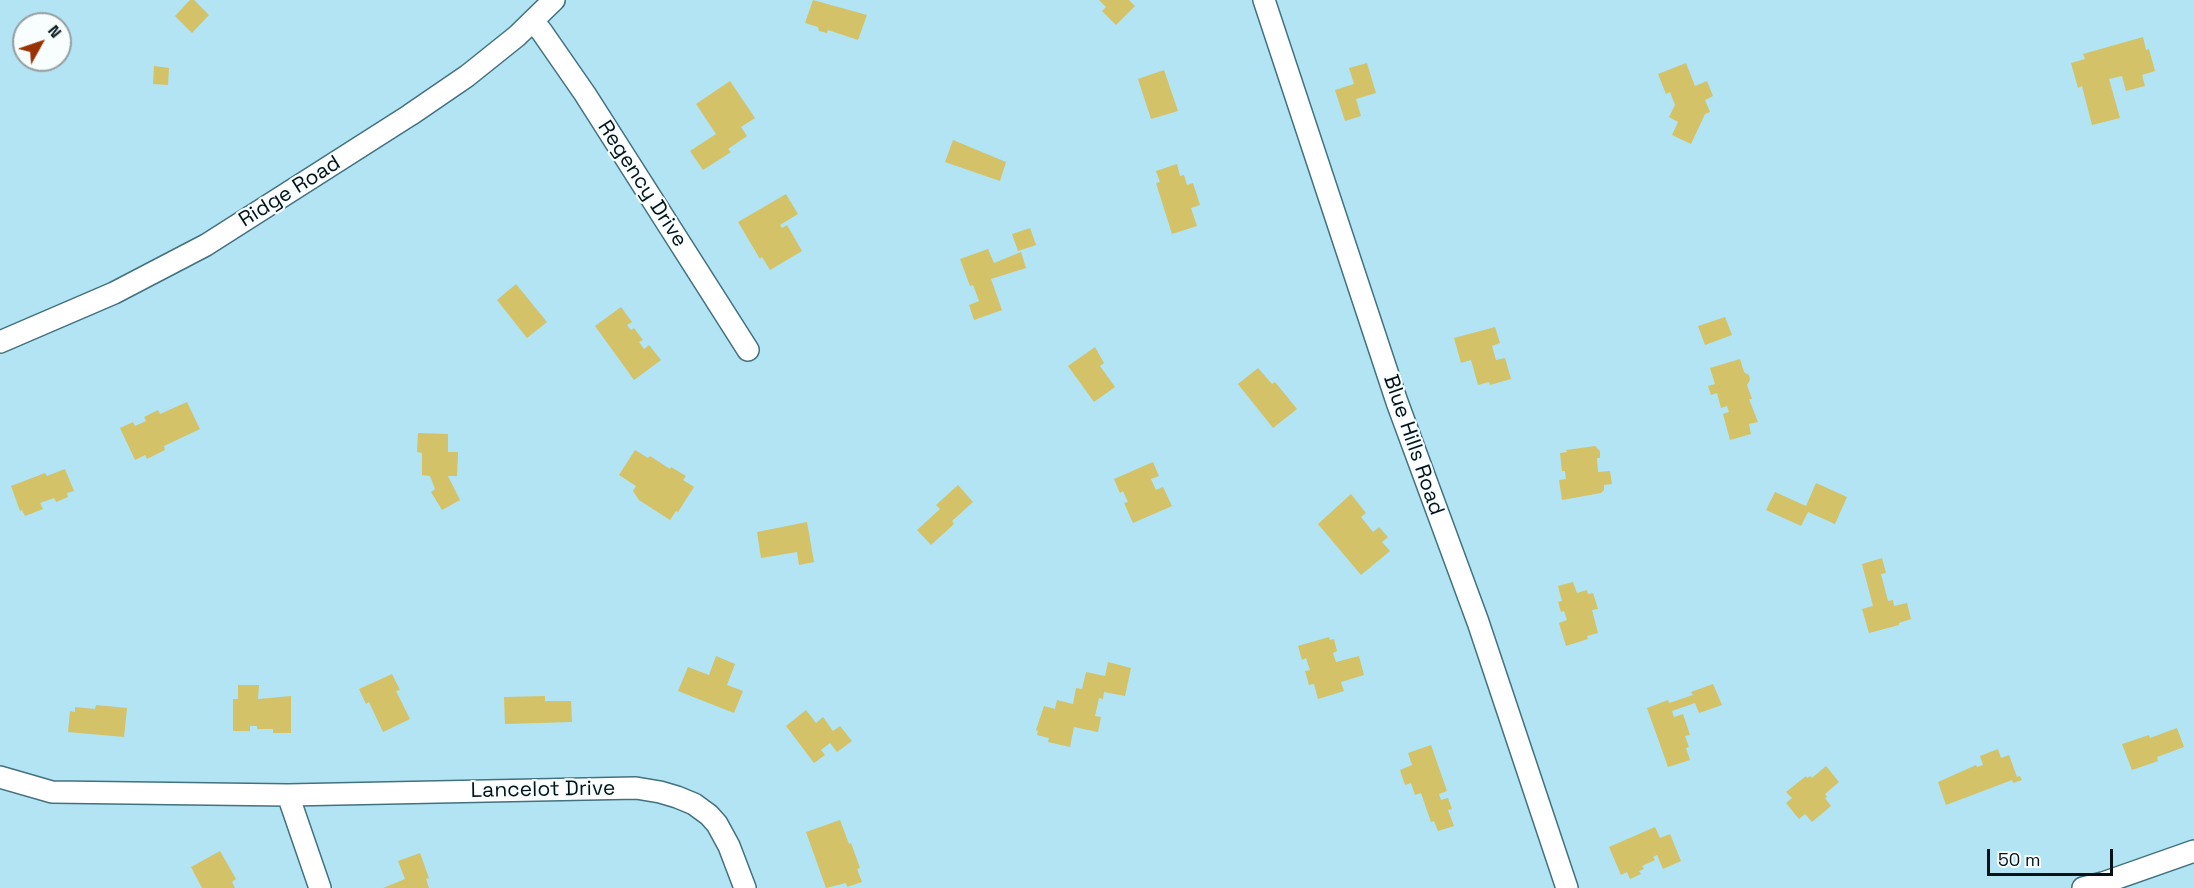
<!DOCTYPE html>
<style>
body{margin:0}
#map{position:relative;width:2194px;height:888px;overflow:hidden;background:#b2e4f4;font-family:"Space Grotesk",sans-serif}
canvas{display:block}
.north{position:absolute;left:12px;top:12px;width:60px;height:60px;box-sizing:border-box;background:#f8fdfe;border:2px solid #959fa2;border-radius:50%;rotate:50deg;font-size:16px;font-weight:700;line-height:24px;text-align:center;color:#011318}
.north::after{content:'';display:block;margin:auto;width:21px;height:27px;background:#983306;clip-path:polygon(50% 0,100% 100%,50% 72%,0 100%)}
.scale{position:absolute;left:1987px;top:849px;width:126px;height:27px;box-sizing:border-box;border:3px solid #011318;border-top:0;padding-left:8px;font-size:18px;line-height:21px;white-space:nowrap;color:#011318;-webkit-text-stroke:4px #f8fdfe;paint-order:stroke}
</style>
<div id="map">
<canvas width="2194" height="888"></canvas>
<div class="north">N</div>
<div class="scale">50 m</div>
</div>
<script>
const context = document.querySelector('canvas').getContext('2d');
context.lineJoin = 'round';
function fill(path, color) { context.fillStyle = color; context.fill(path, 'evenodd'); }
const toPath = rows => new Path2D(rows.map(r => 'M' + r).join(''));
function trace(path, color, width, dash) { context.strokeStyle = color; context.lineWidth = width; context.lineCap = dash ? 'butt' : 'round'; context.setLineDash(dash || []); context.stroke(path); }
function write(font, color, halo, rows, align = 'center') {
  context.font = font + ' "Space Grotesk",sans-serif'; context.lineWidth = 4.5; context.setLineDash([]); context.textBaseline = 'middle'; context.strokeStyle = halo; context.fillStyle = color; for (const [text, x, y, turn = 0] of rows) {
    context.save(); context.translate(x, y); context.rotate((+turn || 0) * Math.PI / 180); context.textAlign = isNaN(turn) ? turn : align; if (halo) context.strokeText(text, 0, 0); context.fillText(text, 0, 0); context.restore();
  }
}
fill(toPath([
 [190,0,194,0,209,15,192,33,175,16],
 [813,0,867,15,858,40,828,30,827,33,819,31,818,27,805,23],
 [1099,0,1129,0,1135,6,1116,25,1102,11,1106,7],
 [2143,37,2146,50,2149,49,2155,71,2142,75,2145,86,2126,91,2122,76,2109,79,2120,118,2092,125,2082,86,2078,88,2071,63,2085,59,2083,54],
 [1367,63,1376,93,1356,99,1361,116,1345,121,1335,90,1354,84,1349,68],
 [1686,63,1695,86,1707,81,1713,96,1705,100,1710,112,1705,114,1691,144,1672,135,1678,122,1669,117,1675,105,1670,92,1666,94,1658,74],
 [154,66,169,68,168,85,153,84],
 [1164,70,1178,111,1151,119,1138,79],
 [730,81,755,118,741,127,747,136,728,149,731,152,703,170,690,151,716,134,696,104],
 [953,140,1006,162,1000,181,945,162],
 [1177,164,1180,176,1184,175,1187,185,1193,183,1200,205,1191,208,1197,226,1172,234,1156,183,1160,182,1156,171],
 [786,194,798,214,780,225,782,228,787,225,802,251,770,270,762,257,760,259,738,222],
 [1030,228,1036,245,1018,251,1012,234],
 [988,249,994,263,1021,252,1026,268,991,279,1002,310,974,320,969,305,979,301,973,285,970,286,960,259],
 [516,284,547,322,527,338,497,300],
 [621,307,632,322,627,325,631,330,634,328,643,340,639,342,644,349,649,345,661,360,634,380,595,326],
 [1725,317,1732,335,1705,345,1698,326],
 [1495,327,1500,343,1492,346,1496,360,1505,358,1511,379,1490,385,1489,382,1478,385,1471,360,1461,363,1454,338],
 [1095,347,1104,363,1100,366,1115,387,1094,402,1068,366],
 [1740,359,1744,372,1749,375,1750,380,1747,385,1752,399,1749,399,1758,422,1749,424,1751,434,1730,440,1723,414,1729,412,1727,406,1721,408,1717,393,1711,395,1708,386,1715,384,1710,368],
 [1258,368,1272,384,1275,382,1297,409,1273,428,1238,384],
 [187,402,200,429,164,446,165,450,147,459,145,455,135,460,120,428,133,422,135,426,146,421,144,417,158,410,160,414],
 [418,433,448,434,448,452,458,452,457,476,448,476,460,500,442,510,431,492,435,489,430,476,422,475,422,453,417,452],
 [1595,446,1600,451,1600,458,1597,458,1598,472,1610,471,1612,484,1604,485,1604,490,1601,493,1562,500,1559,480,1566,479,1565,471,1562,471,1560,453,1567,452,1566,450],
 [635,450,648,458,650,456,670,469,671,467,686,476,683,480,694,487,678,512,676,511,670,520,639,500,633,491,636,486,619,475],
 [1153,462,1159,476,1151,479,1156,490,1163,487,1172,506,1133,523,1124,503,1128,502,1123,491,1120,493,1114,479],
 [65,469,74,491,67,493,68,497,56,502,54,498,40,503,43,509,25,516,22,510,20,511,11,486,45,473,47,476],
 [1816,483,1847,497,1835,524,1808,512,1801,526,1766,510,1775,492,1806,506],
 [958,485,973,502,952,521,954,524,931,545,917,530,940,509,936,505],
 [1351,494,1366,513,1361,517,1373,532,1379,527,1388,537,1382,542,1390,551,1361,575,1318,524],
 [807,522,814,562,799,565,797,552,761,558,757,532],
 [1882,558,1886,573,1881,574,1888,601,1893,600,1894,606,1907,603,1911,619,1899,623,1899,625,1869,633,1862,609,1873,606,1862,564],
 [1573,582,1577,593,1587,590,1588,594,1593,593,1598,609,1592,610,1598,633,1587,636,1588,639,1566,646,1559,623,1567,620,1564,611,1561,612,1558,602,1562,601,1558,586],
 [1329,637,1330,640,1334,639,1337,651,1333,653,1336,662,1359,656,1364,675,1341,682,1344,691,1318,699,1314,684,1309,685,1305,671,1310,670,1306,658,1302,660,1298,646],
 [716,656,735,664,727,685,743,691,734,713,678,691,688,667,709,675],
 [1108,662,1131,668,1125,696,1104,692,1103,699,1099,698,1095,716,1101,717,1098,732,1074,727,1070,747,1048,742,1049,738,1037,735,1038,731,1036,730,1044,706,1055,709,1057,700,1073,704,1076,688,1082,689,1086,672,1105,676],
 [392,674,400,690,396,691,410,719,383,732,369,702,366,704,359,689],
 [1713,684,1722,705,1699,713,1695,703,1672,711,1674,717,1683,714,1690,735,1685,736,1689,747,1686,748,1690,760,1668,767,1647,708,1668,700,1669,703,1693,695,1691,692],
 [238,685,259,685,258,699,291,696,291,733,273,733,273,729,257,729,257,726,250,726,250,731,233,731,233,699,238,699],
 [545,696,545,701,571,701,572,722,505,724,504,697],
 [96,705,127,708,124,737,68,732,70,711,75,712,75,707,95,709],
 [806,710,816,723,823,717,833,731,840,726,852,741,837,752,830,743,821,750,825,755,814,763,786,726],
 [2177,728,2184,747,2157,757,2158,761,2132,770,2122,744,2149,735,2150,738],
 [1431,745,1447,791,1439,794,1441,800,1448,798,1452,809,1448,810,1454,826,1438,831,1434,821,1431,822,1421,793,1415,795,1411,783,1405,785,1400,770,1412,765,1408,753],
 [1998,749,2001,758,2009,755,2017,777,2020,776,2022,780,2013,783,2012,780,1946,805,1938,782,1976,765,1977,767,1983,765,1980,756],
 [1826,766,1839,782,1825,794,1827,797,1825,798,1831,806,1812,822,1805,814,1799,819,1786,803,1792,798,1786,792,1806,776,1807,778,1810,776,1812,778],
 [840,820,849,844,851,843,860,868,857,869,862,882,847,887,846,883,826,888,806,832],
 [1655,827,1660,838,1670,834,1681,861,1663,869,1657,855,1653,857,1655,860,1642,866,1644,869,1639,871,1641,874,1630,879,1627,872,1621,875,1609,847],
 [220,851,236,879,232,882,235,888,202,888,191,867],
 [420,853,429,878,426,879,429,888,383,888,405,879,398,861]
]), '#d3c267');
const minor = toPath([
 [1264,0,1397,402,1478,622,1567,888],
 [533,21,542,32,585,94,748,350],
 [0,342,114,293,206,245,410,115,467,76,517,36,554,0],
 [0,777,52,792,288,795],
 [320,888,288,795,636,788,660,792,677,797,694,804,709,815,717,824,729,846,745,888],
 [2083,888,2103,883,2194,851]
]);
trace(minor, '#427180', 24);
trace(minor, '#fff', 21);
write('21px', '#011318', '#f8fdfe', [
 ["Regency Drive",642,184,57],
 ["Ridge Road",290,192,-32],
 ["Blue Hills Road",1413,445,71],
 ["Lancelot Drive",543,790,-1]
]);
</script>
